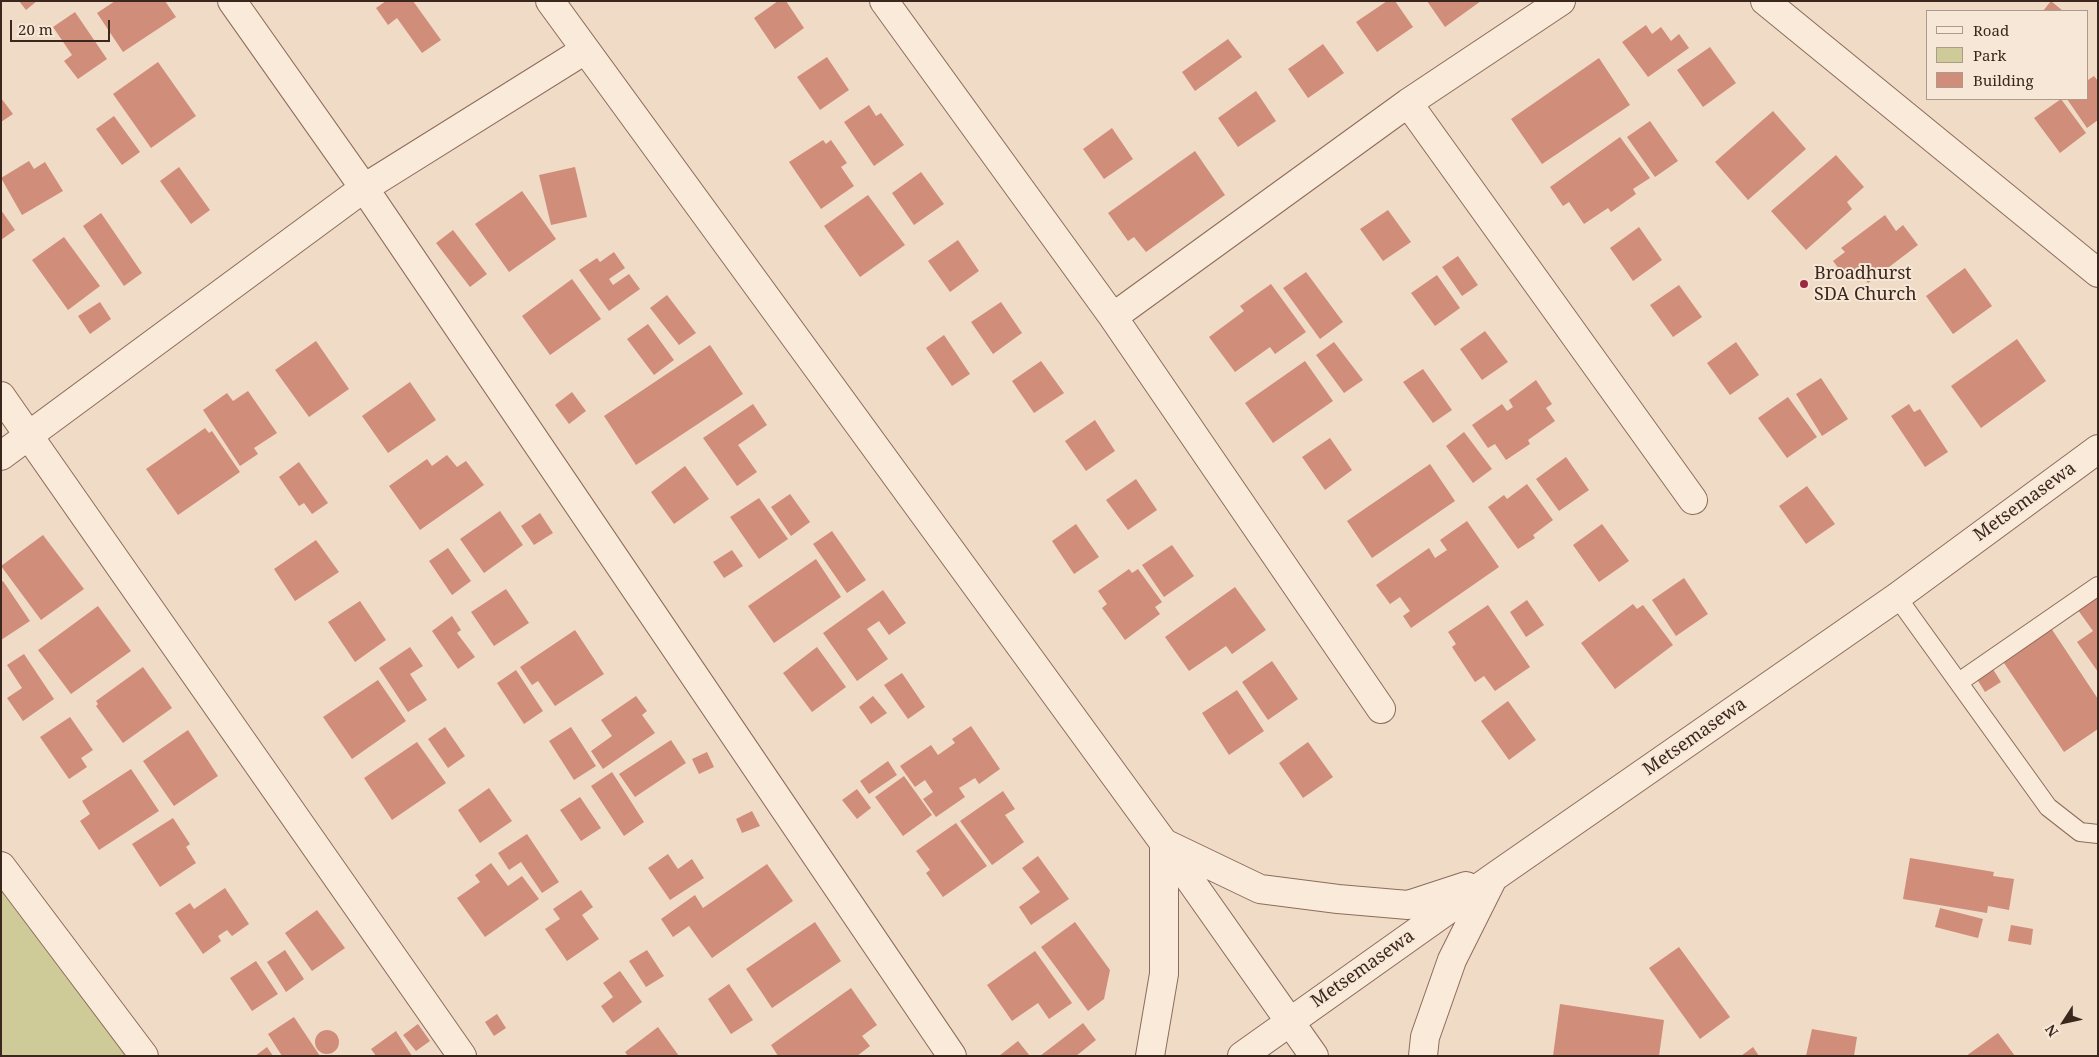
<!DOCTYPE html>
<style>
body{margin:0}
#map{position:relative;width:2099px;height:1057px;overflow:hidden;background:#f0dbc6;font-family:"Noto Serif",serif}
canvas{display:block}
.frame{position:absolute;inset:0;border:2px solid #3c271f;pointer-events:none}
.legend{position:absolute;left:1926px;top:10px;width:162px;height:90px;box-sizing:border-box;background:#f7e7d6;border:1px solid #ac9a8d;margin:0;padding:6px 9px;list-style:none;font-size:15px;color:#3c271f}
.legend li{display:flex;align-items:center;gap:10px;height:25px}
.legend b{width:25px;border:1px solid #ac9a8d}
.north{position:absolute;left:2039px;top:997px;width:50px;height:50px;-webkit-text-stroke:4px #f7e7d6;paint-order:stroke;rotate:235deg;font-size:14px;font-weight:700;line-height:20px;text-align:center;color:#3c271f}
.north::after{content:'';display:block;margin:auto;width:18px;height:22px;background:#3c271f;clip-path:polygon(50% 0,100% 100%,50% 72%,0 100%)}
.scale{position:absolute;left:10px;top:20px;width:100px;height:22px;box-sizing:border-box;border:2px solid #3c271f;border-top:0;padding-left:6px;font-size:15px;line-height:18px;white-space:nowrap;color:#3c271f;-webkit-text-stroke:4px #f7e7d6;paint-order:stroke}
</style>
<div id="map">
<canvas width="2099" height="1057"></canvas>
<div class="frame"></div>
<ul class="legend">
<li><b style="height:6px;background:#faeada"></b>Road</li>
<li><b style="height:14px;background:#cfcb99"></b>Park</li>
<li><b style="height:14px;background:#d08d7a"></b>Building</li>
</ul>
<div class="north">N</div>
<div class="scale">20 m</div>
</div>
<script>
const context = document.querySelector('canvas').getContext('2d');
context.lineJoin = 'round';
function fill(path, color) { context.fillStyle = color; context.fill(path, 'evenodd'); }
const toPath = rows => new Path2D(rows.map(r => 'M' + r).join(''));
function trace(path, color, width, dash) { context.strokeStyle = color; context.lineWidth = width; context.lineCap = dash ? 'butt' : 'round'; context.setLineDash(dash || []); context.stroke(path); }
function write(font, color, halo, rows, align = 'center') {
  context.font = font + ' "Noto Serif",serif'; context.lineWidth = 4; context.setLineDash([]); context.textBaseline = 'middle'; context.strokeStyle = halo; context.fillStyle = color; for (const [text, x, y, turn = 0] of rows) {
    context.save(); context.translate(x, y); context.rotate((+turn || 0) * Math.PI / 180); context.textAlign = isNaN(turn) ? turn : align; if (halo) context.strokeText(text, 0, 0); context.fillText(text, 0, 0); context.restore();
  }
}
fill(toPath([
 [1,866,144,1056,1,1056]
]), '#cfcb99');
fill(toPath([
 [19,1,37,1,26,10],
 [115,1,165,1,176,17,123,52,97,13],
 [386,1,413,1,441,40,422,53,397,18,388,25,376,8],
 [778,1,786,1,804,28,775,49,754,18],
 [1387,1,1395,1,1413,27,1377,52,1356,22],
 [1427,1,1481,1,1445,27],
 [2051,1,2063,11,2043,11],
 [75,12,107,59,78,79,64,61,72,55,53,27],
 [1646,25,1652,34,1661,27,1671,41,1679,34,1689,48,1648,77,1622,42],
 [1228,39,1242,57,1195,91,1182,72],
 [1323,44,1344,73,1308,98,1288,69],
 [1710,47,1736,83,1703,107,1677,70],
 [827,57,849,90,820,110,797,77],
 [1599,58,1630,105,1542,164,1511,119],
 [158,62,196,116,151,148,113,94],
 [2094,76,2098,81,2098,120,2087,128,2067,99,2088,99,2088,80],
 [1256,91,1276,121,1238,147,1218,118],
 [1,98,13,114,1,122],
 [2061,99,2086,133,2060,153,2034,118],
 [869,105,876,116,881,113,904,145,874,166,844,122],
 [1773,111,1806,149,1748,200,1715,162],
 [114,116,140,152,122,165,96,129],
 [1650,121,1678,161,1655,177,1627,137],
 [1112,128,1133,159,1104,179,1083,149],
 [1620,137,1650,178,1633,189,1636,194,1611,212,1608,208,1584,224,1569,202,1563,206,1550,187],
 [823,140,826,144,831,140,847,163,841,167,854,186,821,209,789,162],
 [1195,151,1225,195,1146,252,1134,237,1128,241,1108,213],
 [1836,155,1864,187,1847,202,1852,209,1806,250,1771,211],
 [29,161,34,169,45,162,63,191,22,215,1,178],
 [179,167,210,210,191,224,160,181],
 [575,167,587,217,551,225,539,175],
 [921,172,944,204,914,225,892,193],
 [522,191,556,239,509,272,475,224],
 [868,195,905,245,860,277,824,226],
 [1,210,15,230,1,240],
 [1388,210,1411,242,1383,261,1360,229],
 [101,213,142,273,124,286,83,226],
 [1885,215,1896,231,1903,225,1918,245,1868,283,1859,272,1848,281,1833,261,1845,252,1841,248],
 [1639,227,1662,260,1633,281,1610,248],
 [453,230,487,274,470,287,436,243],
 [64,237,100,286,68,310,32,260],
 [958,240,979,271,950,292,928,261],
 [614,252,625,268,609,279,613,285,629,274,640,289,609,311,579,270,597,258,600,262],
 [1458,256,1478,285,1462,296,1442,267],
 [1965,268,1992,306,1953,334,1926,296],
 [1306,272,1343,322,1320,339,1283,288],
 [1437,275,1460,308,1435,326,1411,293],
 [572,279,601,319,550,355,522,316],
 [1271,284,1306,332,1275,354,1270,347,1235,372,1209,337,1244,311,1240,306],
 [1679,285,1702,317,1673,337,1650,305],
 [667,295,696,333,679,345,650,308],
 [100,302,111,319,90,334,78,316],
 [1001,302,1022,333,993,354,971,322],
 [648,324,674,360,654,375,627,339],
 [1485,331,1508,362,1482,380,1460,349],
 [944,335,970,374,952,386,926,348],
 [2017,339,2046,381,1981,428,1951,386],
 [316,341,349,389,309,417,275,370],
 [1334,342,1363,380,1344,393,1316,355],
 [1736,342,1759,375,1730,395,1707,363],
 [710,345,743,394,636,465,604,416],
 [1041,361,1064,393,1034,413,1012,381],
 [1305,361,1333,401,1273,443,1245,403],
 [1423,369,1452,410,1433,423,1403,382],
 [1821,378,1848,419,1822,436,1796,394],
 [1536,380,1552,404,1546,408,1555,421,1528,440,1530,444,1506,460,1495,444,1488,448,1472,425,1502,404,1507,411,1513,407,1509,400],
 [410,382,436,420,388,453,362,416],
 [248,391,277,433,254,448,258,454,240,466,203,410,227,393,233,401],
 [572,392,586,411,569,424,555,405],
 [1788,397,1817,437,1787,458,1758,418],
 [753,404,767,425,738,445,757,472,737,486,703,438],
 [1909,404,1914,412,1920,409,1948,452,1925,467,1891,416],
 [1095,420,1115,451,1086,471,1065,441],
 [205,428,209,433,212,431,240,472,178,515,146,469],
 [1464,432,1492,469,1473,483,1446,446],
 [1330,438,1352,470,1325,490,1302,457],
 [447,455,457,467,466,461,484,485,420,530,389,486,427,459,432,466],
 [1566,457,1589,490,1559,511,1536,479],
 [299,462,328,503,312,514,304,503,299,506,279,477],
 [1430,464,1455,501,1372,558,1347,521],
 [685,466,709,499,674,524,651,492],
 [1136,479,1157,510,1128,530,1106,500],
 [1527,484,1553,520,1533,535,1535,538,1518,549,1488,507,1504,495,1507,499],
 [1807,486,1835,524,1806,544,1779,506],
 [790,494,810,522,791,536,771,507],
 [759,498,788,539,759,559,730,517],
 [500,511,523,545,484,573,460,539],
 [540,513,553,533,534,545,521,526],
 [1467,521,1499,567,1411,628,1403,616,1410,611,1400,597,1390,604,1376,585,1429,548,1435,558,1447,550,1440,540],
 [1076,524,1099,557,1074,574,1052,541],
 [1602,524,1629,561,1599,582,1573,545],
 [832,531,866,580,847,593,813,544],
 [43,535,84,589,41,620,1,566],
 [316,540,339,572,295,601,274,569],
 [1172,545,1194,576,1164,597,1142,565],
 [448,548,471,581,452,595,429,561],
 [732,550,743,566,724,578,713,562],
 [816,559,841,597,774,643,748,606],
 [1129,569,1132,573,1138,569,1162,602,1155,607,1160,614,1125,640,1102,608,1107,604,1098,591],
 [1684,578,1708,614,1676,636,1652,600],
 [3,581,30,621,1,640,1,582],
 [1235,587,1266,630,1232,654,1226,646,1189,671,1165,637],
 [506,589,529,623,494,646,471,612],
 [883,590,906,623,889,635,879,621,867,629,888,659,857,681,823,633],
 [2098,590,2098,672,2077,642,2093,631,2075,606],
 [1527,600,1544,625,1526,637,1510,612],
 [360,601,386,640,355,662,328,622],
 [1633,604,1637,609,1643,605,1673,645,1615,689,1581,643],
 [1488,605,1530,667,1495,691,1484,676,1475,682,1452,647,1456,644,1448,632],
 [98,606,131,651,71,694,38,650],
 [452,616,461,630,457,633,475,657,458,669,432,631],
 [2051,628,2098,699,2098,729,2064,752,2002,660],
 [575,630,604,674,555,706,538,681,532,685,520,667],
 [410,647,423,666,410,674,427,700,408,712,379,668],
 [817,647,846,687,812,712,783,673],
 [24,654,54,699,23,721,7,698,22,688,7,665],
 [1272,661,1298,699,1268,720,1242,682],
 [1991,666,2001,682,1985,692,1975,676],
 [143,667,172,708,123,743,96,706,98,704,96,701],
 [516,670,543,711,524,724,497,683],
 [902,673,925,707,908,719,884,685],
 [378,680,406,721,352,759,323,717],
 [1237,690,1264,731,1229,755,1202,713],
 [636,696,647,711,642,715,655,733,603,769,591,751,612,736,601,720],
 [873,696,887,713,871,724,859,707],
 [1508,701,1536,740,1509,760,1481,721],
 [70,717,93,750,81,758,87,767,69,779,40,737],
 [971,726,1000,769,979,784,975,778,959,788,965,797,936,817,923,799,933,792,925,780,915,787,900,766,931,745,938,755,955,743,952,739],
 [445,727,465,756,448,768,428,739],
 [571,727,596,766,574,780,549,741],
 [188,730,218,776,174,806,143,761],
 [671,740,686,763,635,797,619,774],
 [417,742,446,783,392,820,364,778],
 [1308,742,1333,777,1303,798,1279,763],
 [707,752,714,767,699,774,692,759],
 [888,761,897,775,869,794,860,781],
 [131,769,159,811,99,850,80,821,90,814,82,801],
 [612,772,644,822,624,836,591,786],
 [904,776,932,815,903,836,875,797],
 [489,788,512,821,480,843,458,810],
 [857,789,871,808,857,819,842,800],
 [1003,791,1015,809,1005,815,1024,842,992,865,960,821],
 [580,797,601,828,581,841,560,810],
 [752,811,760,826,742,833,736,819],
 [173,818,190,844,186,847,196,863,160,887,132,844],
 [956,823,987,866,943,897,926,873,930,870,916,851],
 [527,834,559,882,542,893,521,862,509,870,498,853],
 [668,854,678,869,692,859,704,878,670,900,648,868],
 [1038,856,1069,899,1031,925,1019,907,1040,892,1022,868],
 [1910,858,1994,872,1993,876,2014,879,2009,910,1988,906,1987,913,1903,899],
 [491,863,508,886,522,876,539,899,485,937,457,898,480,882,475,875],
 [767,864,793,901,712,958,689,926,673,937,661,919,695,895,703,908],
 [225,888,249,924,232,936,227,930,218,936,221,941,203,954,175,913,190,903,194,909],
 [581,890,593,907,582,915,599,939,567,961,545,929,560,919,553,909],
 [1940,908,1983,919,1978,938,1935,927],
 [317,910,345,948,312,971,285,933],
 [815,922,841,961,772,1008,746,969],
 [1075,922,1110,970,1104,999,1088,1011,1041,947],
 [2011,925,2033,929,2031,945,2008,941],
 [1679,947,1730,1017,1700,1039,1649,968],
 [285,950,304,979,286,992,267,962],
 [647,950,664,976,646,987,629,961],
 [1035,951,1072,1003,1049,1019,1038,1003,1012,1021,987,985],
 [256,961,278,994,252,1011,230,978],
 [620,971,642,1002,613,1023,601,1006,613,997,603,983],
 [729,984,753,1020,731,1034,708,999],
 [851,988,877,1025,862,1036,870,1046,857,1056,778,1056,771,1045],
 [1560,1004,1664,1020,1659,1056,1553,1056],
 [497,1014,506,1028,494,1036,485,1022],
 [294,1017,320,1056,282,1056,268,1034],
 [1083,1023,1096,1040,1076,1056,1040,1056],
 [418,1024,430,1041,416,1051,403,1035],
 [658,1027,679,1056,628,1056,625,1052],
 [1812,1029,1857,1037,1854,1056,1806,1056],
 '315 1042a12 12 0 1 1 24 0a12 12 0 1 1-24 0Z',
 [396,1031,412,1056,376,1056,371,1049],
 [1998,1033,2015,1056,1966,1056],
 [1018,1041,1030,1056,999,1056],
 [267,1047,273,1056,255,1056],
 [1753,1047,1759,1056,1741,1056]
]), '#d08d7a');
const service = toPath([
 [1897,597,2048,807,2080,832,2098,834],
 [1959,682,2098,586]
]);
const minor = toPath([
 [232,1,364,188,952,1056],
 [884,1,1113,317,1381,709],
 [1765,1,2098,273],
 [1408,103,1693,500],
 [1113,317,1408,103,1561,1],
 [1,396,462,1056],
 [1,456,364,188,585,50],
 [1,866,144,1056]
]);
const tertiary = toPath([
 [550,1,1164,843,1314,1056],
 [1150,1056,1164,974,1164,843,1260,889,1338,899,1408,905,1466,886],
 [1242,1056,1494,877,1897,597,2098,449],
 [1423,1056,1425,1037,1452,960,1492,880]
]);
trace(service, '#8d6b5a', 20);
trace(minor, '#8d6b5a', 30);
trace(tertiary, '#8d6b5a', 30);
trace(service, '#faeada', 18);
trace(minor, '#faeada', 28);
trace(tertiary, '#faeada', 28);
for (const [x, y, r, color] of [
 [1804,284,5,"#9f2840"]
]) { const dot = new Path2D(); dot.arc(x, y, r, 0, 2 * Math.PI); context.fillStyle = color; context.fill(dot); trace(dot, '#f7e7d6', 2); }
write('18px', '#3c271f', '#f7e7d6', [
 ["Broadhurst",1814,274],
 ["SDA Church",1814,295]
], 'left');
write('18px', '#3c271f', '#f7e7d6', [
 ["Metsemasewa",2025,502,-36],
 ["Metsemasewa",1695,737,-35],
 ["Metsemasewa",1363,969,-35]
]);
</script>
